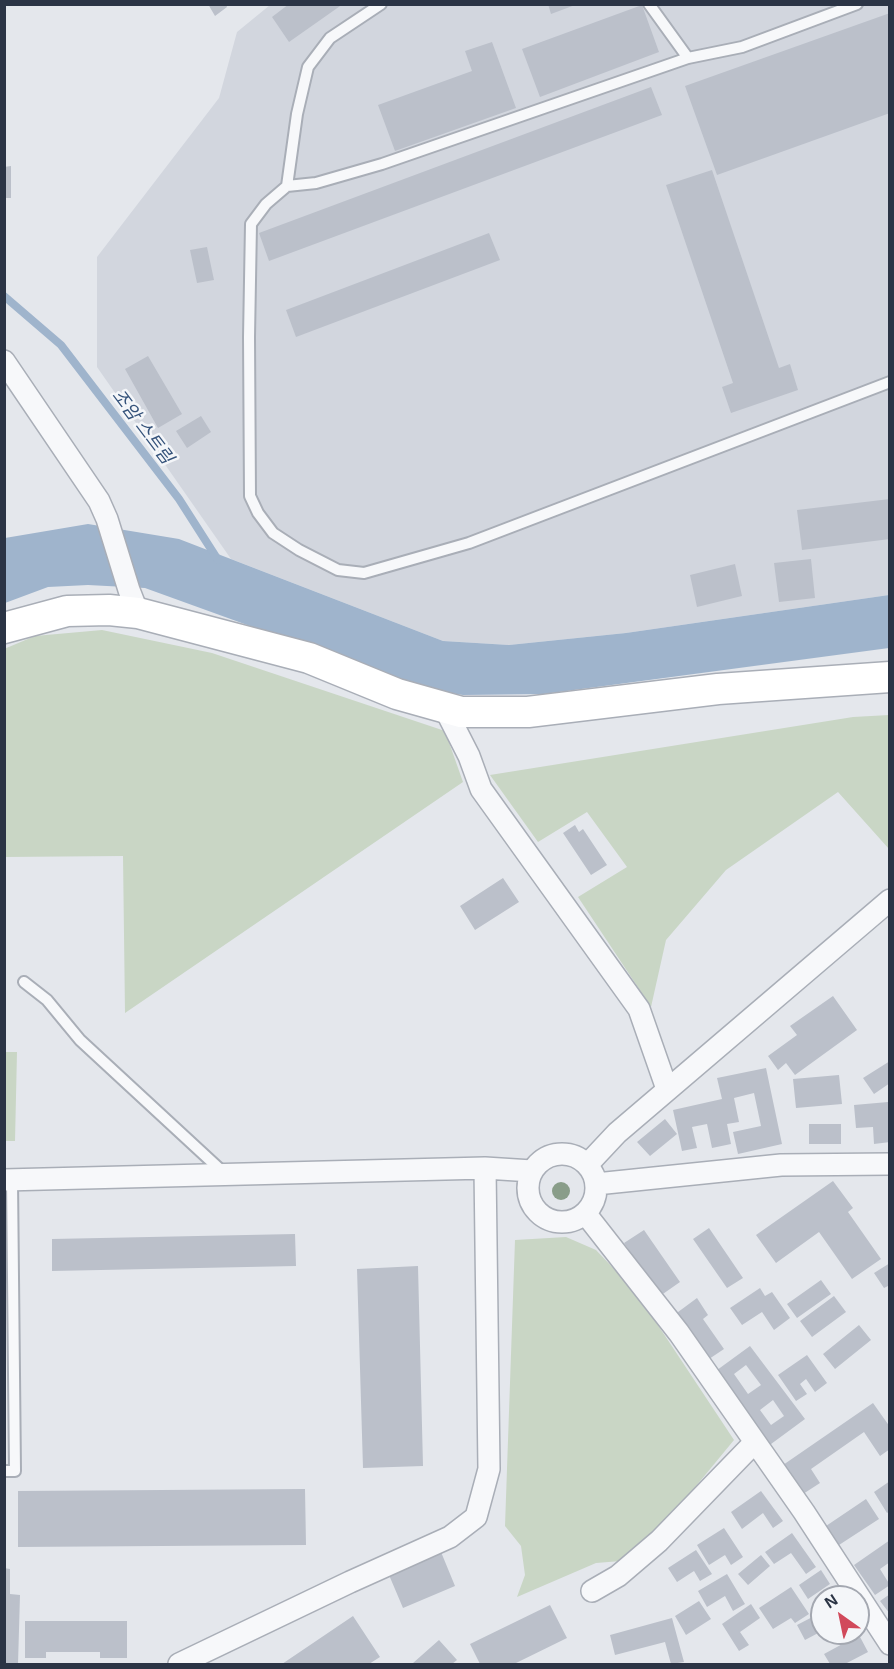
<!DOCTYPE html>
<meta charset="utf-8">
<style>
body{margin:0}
#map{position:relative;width:894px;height:1669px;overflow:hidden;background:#e4e7ec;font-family:Helvetica,sans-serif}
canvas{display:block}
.frame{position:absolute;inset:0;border:6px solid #2b3445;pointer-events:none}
.north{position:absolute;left:810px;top:1585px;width:60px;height:60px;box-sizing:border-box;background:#f4f6f9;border:2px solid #a4a8b1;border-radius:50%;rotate:327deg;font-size:16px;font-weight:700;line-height:24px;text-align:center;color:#2b3445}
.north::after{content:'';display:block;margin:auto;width:21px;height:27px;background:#d1495b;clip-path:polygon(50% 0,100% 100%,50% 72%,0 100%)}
</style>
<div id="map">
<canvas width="894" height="1669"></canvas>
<div class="frame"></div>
<div class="north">N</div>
</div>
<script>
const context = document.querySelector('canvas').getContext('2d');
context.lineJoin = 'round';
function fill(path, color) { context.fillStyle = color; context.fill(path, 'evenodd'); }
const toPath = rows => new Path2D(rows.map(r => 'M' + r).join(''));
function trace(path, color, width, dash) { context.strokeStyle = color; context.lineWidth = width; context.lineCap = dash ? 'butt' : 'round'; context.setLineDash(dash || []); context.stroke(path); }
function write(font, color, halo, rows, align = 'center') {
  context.font = font + ' Helvetica,"Noto Sans KR",sans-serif'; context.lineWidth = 5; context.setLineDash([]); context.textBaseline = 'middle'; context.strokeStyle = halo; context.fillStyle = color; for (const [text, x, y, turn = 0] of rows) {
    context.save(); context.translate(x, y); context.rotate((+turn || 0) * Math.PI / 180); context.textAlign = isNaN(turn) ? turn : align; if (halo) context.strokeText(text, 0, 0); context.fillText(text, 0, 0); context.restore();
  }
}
fill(toPath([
 [270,5,889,5,889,595,626,633,509,645,443,641,231,559,97,367,97,257,219,98,237,32]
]), '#d2d6de');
fill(toPath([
 [102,630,212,653,445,731,463,782,125,1013,123,856,5,857,4,649,35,636],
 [889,715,889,849,838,792,726,870,666,940,651,1007,578,897,627,867,587,812,538,842,490,775,853,717],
 [4,1052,17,1052,15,1141,5,1141],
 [566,1237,596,1250,636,1292,734,1440,659,1531,621,1561,596,1563,517,1597,525,1575,521,1546,505,1526,515,1240]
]), '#c9d6c5');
fill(toPath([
 [88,524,179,539,443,641,509,645,626,633,889,595,889,648,544,694,463,695,424,689,145,588,88,585,48,587,5,603,5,538]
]), '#9fb4cc');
trace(toPath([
 [4,296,61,345,179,499,218,560]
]), '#9fb4cc', 8);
fill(toPath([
 [208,4,226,4,227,7,215,16],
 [289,4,343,4,289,42,272,17],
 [548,4,575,4,575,5,551,14],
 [642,5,659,52,540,97,522,49],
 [890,13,890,113,717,175,685,86],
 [492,42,516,108,395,151,378,105,472,71,465,51],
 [651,87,662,115,269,261,259,233],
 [11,166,11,198,4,198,4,167],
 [712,170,779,368,790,364,798,390,731,413,722,387,733,383,666,185],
 [489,233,500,260,296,337,286,310],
 [207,247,214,280,197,283,190,250],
 [148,356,182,414,158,428,125,369],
 [201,416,211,432,187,448,176,431],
 [890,499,890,539,802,550,797,510],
 [811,559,815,598,779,602,774,563],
 [735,564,742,596,697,607,690,575],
 [575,825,579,832,583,829,607,865,591,875,563,833],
 [503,878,519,902,475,930,460,906],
 [833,996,857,1030,795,1075,786,1063,778,1070,768,1056,797,1035,790,1026],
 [890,1061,890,1083,874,1094,863,1078],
 [766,1068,782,1144,738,1154,733,1132,761,1126,754,1093,734,1098,739,1122,727,1124,731,1144,712,1148,707,1124,692,1127,697,1148,682,1151,673,1110,722,1099,717,1078],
 [839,1075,842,1104,796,1108,793,1079],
 [888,1102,890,1142,874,1144,873,1127,856,1128,854,1105],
 [665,1119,677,1134,650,1156,637,1142],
 [809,1124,841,1124,841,1144,809,1144],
 [833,1181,853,1208,848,1212,881,1259,852,1279,819,1232,776,1263,756,1235],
 [709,1228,743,1278,727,1288,693,1239],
 [644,1230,680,1282,660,1296,624,1243],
 [295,1234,296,1266,52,1271,52,1239],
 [890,1263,890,1285,884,1288,874,1273],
 [418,1266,423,1466,363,1468,357,1269],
 [821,1280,831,1294,797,1318,787,1304],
 [760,1288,765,1296,772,1292,790,1318,774,1330,762,1312,742,1325,730,1308],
 [834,1296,846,1312,812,1337,800,1321],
 [697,1298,708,1315,703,1319,724,1349,706,1361,674,1315],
 [859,1325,871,1340,835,1369,823,1354],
 [750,1346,805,1419,767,1447,713,1373],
 [746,1365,761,1385,748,1394,734,1374],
 [773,1400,784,1416,771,1425,760,1410],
 [807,1355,827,1383,815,1392,806,1379,800,1384,807,1394,796,1401,778,1375],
 [873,1403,890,1427,890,1449,880,1456,864,1432,811,1469,820,1483,803,1494,783,1465],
 [890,1481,890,1511,887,1513,874,1492],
 [305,1489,306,1545,18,1547,18,1491],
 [761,1491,783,1521,773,1528,763,1513,742,1529,731,1512],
 [866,1499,879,1519,839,1545,826,1526],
 [724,1528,743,1557,731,1565,725,1555,709,1565,697,1545],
 [792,1533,816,1567,806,1574,791,1553,774,1564,765,1552],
 [890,1540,890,1562,880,1569,890,1585,875,1595,854,1565],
 [696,1550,712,1574,700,1581,694,1571,677,1582,668,1568],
 [441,1552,455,1586,403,1608,389,1575],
 [761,1555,770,1566,748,1585,738,1574],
 [4,1568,10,1569,10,1594,20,1595,18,1664,4,1664],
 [821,1570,830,1584,808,1599,799,1585],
 [727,1574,745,1604,733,1611,725,1596,707,1607,698,1591],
 [791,1587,809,1614,795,1623,791,1618,773,1629,759,1608],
 [890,1594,890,1614,880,1601],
 [699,1601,711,1619,686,1635,675,1616],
 [751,1604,760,1618,740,1632,749,1645,739,1651,722,1624],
 [550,1605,567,1638,514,1664,480,1664,470,1644],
 [822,1612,822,1631,805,1640,797,1625],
 [353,1616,380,1657,369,1664,282,1664],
 [672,1618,684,1662,671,1664,665,1642,615,1655,610,1635],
 [25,1621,127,1621,127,1658,100,1658,100,1652,46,1652,46,1658,25,1658],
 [859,1635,868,1652,845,1664,830,1664,824,1654],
 [439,1640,457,1660,452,1664,415,1664,413,1663]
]), '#bbc0ca');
const lane = toPath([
 [649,4,688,58],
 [857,4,742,47,688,58,382,164,316,183,287,186,266,204,251,224,249,337,250,496,258,513,273,533,299,550,338,570,364,573,469,543,890,382],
 [287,186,297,114,308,67,330,38,381,4],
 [24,982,47,1000,80,1040,225,1174],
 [4,1471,15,1471,12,1180]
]);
const street = toPath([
 [4,361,99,501,107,519,129,590,138,613],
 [444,707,469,756,481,789,639,1009,667,1089],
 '528 1188a34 34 0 1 1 68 0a34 34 0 1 1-68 0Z',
 [587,1165,617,1133,890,900],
 [4,1180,485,1168,532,1171],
 [596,1184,781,1165,890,1164],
 [585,1213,679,1333,804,1512,890,1644],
 [592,1591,618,1576,659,1541,755,1442],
 [179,1664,350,1582,450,1537,476,1517,489,1469,485,1168]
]);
const secondary = toPath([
 [4,628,67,611,109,610,138,613,309,658,397,694,461,712,528,712,718,689,890,677]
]);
trace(lane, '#a9aeb7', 14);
trace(street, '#a9aeb7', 24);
trace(secondary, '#a9aeb7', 33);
trace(lane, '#f7f8fa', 10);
trace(street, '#f7f8fa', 21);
trace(secondary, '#fff', 30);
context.fillStyle = '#899d89';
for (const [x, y] of [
 [561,1191]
]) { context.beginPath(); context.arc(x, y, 9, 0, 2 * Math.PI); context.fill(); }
write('italic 18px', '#34527a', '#f4f6f9', [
 ["조암 스트림",142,427,53]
]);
</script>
